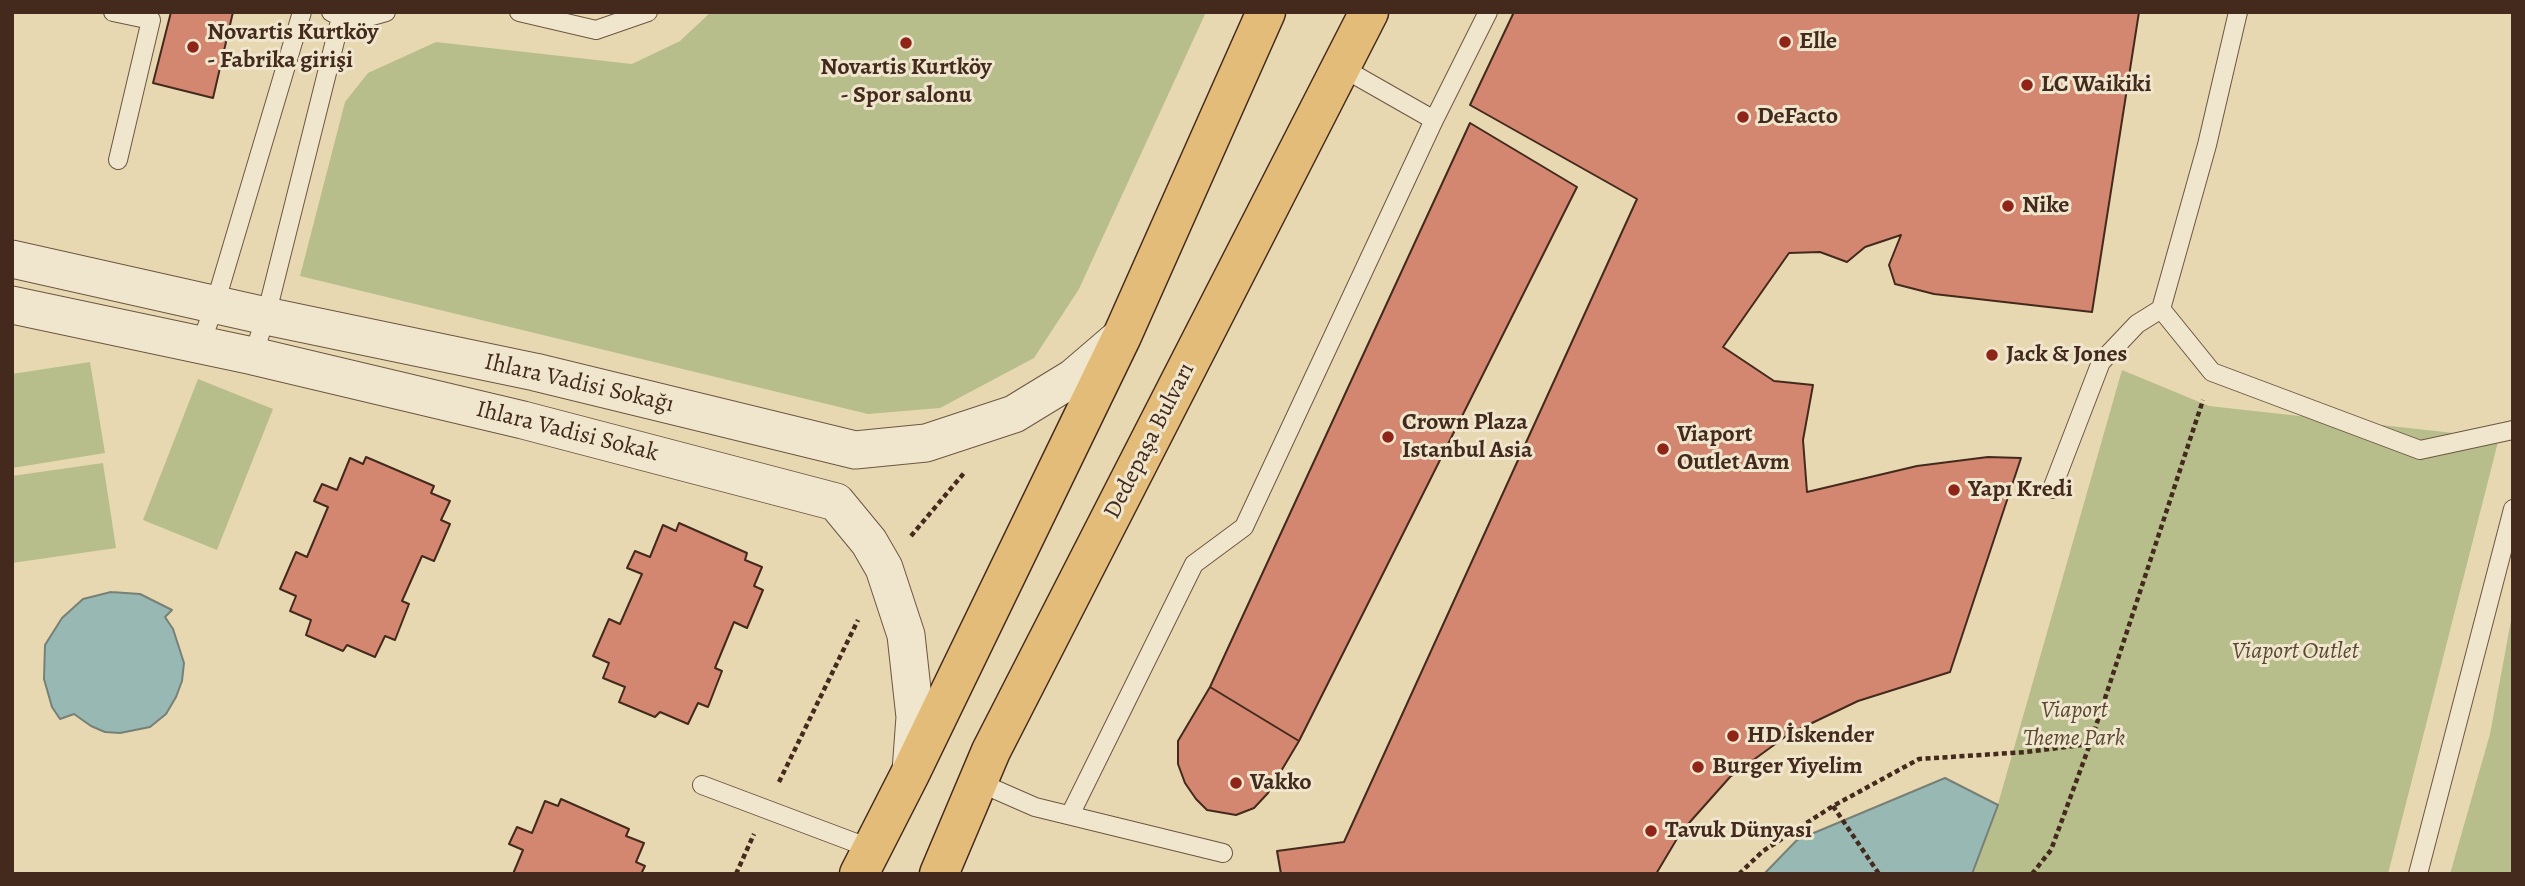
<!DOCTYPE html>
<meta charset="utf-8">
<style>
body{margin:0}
#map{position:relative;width:2525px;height:886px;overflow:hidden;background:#e7d8b2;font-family:Alegreya,serif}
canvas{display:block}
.frame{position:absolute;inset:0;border:14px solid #442a1d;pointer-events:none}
</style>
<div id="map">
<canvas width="2525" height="886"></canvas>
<div class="frame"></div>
</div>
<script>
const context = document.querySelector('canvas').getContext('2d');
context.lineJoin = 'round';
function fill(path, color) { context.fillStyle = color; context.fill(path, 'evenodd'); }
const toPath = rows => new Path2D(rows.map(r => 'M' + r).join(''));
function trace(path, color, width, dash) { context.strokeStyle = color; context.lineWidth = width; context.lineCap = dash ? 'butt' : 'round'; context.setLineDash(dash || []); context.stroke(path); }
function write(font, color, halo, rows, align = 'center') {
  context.font = font + ' Alegreya,serif'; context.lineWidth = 6; context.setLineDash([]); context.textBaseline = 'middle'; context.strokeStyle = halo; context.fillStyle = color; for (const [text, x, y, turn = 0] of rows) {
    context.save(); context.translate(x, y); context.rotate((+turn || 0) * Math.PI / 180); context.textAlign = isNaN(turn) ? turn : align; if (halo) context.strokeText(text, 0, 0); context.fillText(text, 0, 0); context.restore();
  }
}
fill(toPath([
 [711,12,1206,12,1079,289,1034,358,940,408,868,414,300,276,345,102,368,73,436,42,632,64,680,41],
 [90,362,105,453,12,468,12,374],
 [2122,370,2209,406,2499,438,2388,874,1768,874,1797,840,1945,778,1998,804],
 [198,379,273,409,217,550,143,520],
 [103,463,116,548,12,563,12,476],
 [2513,610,2513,874,2450,874,2490,734]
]), '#b7be8b');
const water = toPath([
 [111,592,140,594,172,610,165,617,173,629,184,663,182,681,176,697,166,714,150,727,120,733,105,732,91,726,74,714,60,719,52,707,44,679,45,645,62,618,83,599,111,592],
 [1945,778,1998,805,1972,874,1764,874,1797,840,1945,778]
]);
fill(water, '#98b9b3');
trace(water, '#768077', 2);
const building = toPath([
 [171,12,233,12,213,98,153,83,171,12],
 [1514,12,2139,12,2092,312,1934,294,1895,284,1889,265,1901,235,1865,247,1847,262,1820,252,1789,253,1723,347,1774,381,1813,385,1803,440,1807,492,1917,466,1988,457,2021,458,1950,672,1858,701,1789,734,1730,777,1681,832,1656,874,1281,874,1277,851,1344,842,1637,199,1470,105,1514,12],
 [1470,123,1577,187,1299,741,1210,687,1470,123],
 [366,457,434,486,431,493,450,501,441,520,450,524,434,561,422,556,402,601,409,604,395,640,385,636,375,657,347,645,343,651,306,635,311,620,290,611,296,596,280,589,296,552,307,557,328,507,314,501,322,484,337,490,350,458,363,464,366,457],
 [679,523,747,553,745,560,762,567,754,586,763,590,747,628,734,622,715,668,722,671,708,707,698,703,688,724,660,712,655,717,619,702,625,687,603,678,609,663,593,656,609,619,620,624,642,574,627,568,635,551,650,557,663,525,676,531,679,523],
 [1210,687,1299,741,1268,793,1254,808,1236,815,1207,810,1196,799,1185,783,1178,764,1178,741,1210,687],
 [561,799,629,829,626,836,644,843,636,862,645,866,641,874,513,874,523,850,509,844,517,827,532,833,545,801,558,806,561,799]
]);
fill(building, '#d38770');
trace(building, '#442a1d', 2);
const lane = toPath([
 [113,12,151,20,118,160],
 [331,12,341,17,361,19,386,12],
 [519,12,596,30,648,12],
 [2238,12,2207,145,2161,309,2212,372,2420,450,2513,430],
 [1434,120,1488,12],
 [200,346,215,304,302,12],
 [253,356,266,316,341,17],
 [2052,489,2101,362,2137,324,2161,309],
 [978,782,1035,807,1223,853],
 [702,785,872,849],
 [1070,815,1194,564,1244,527,1434,120,1341,67],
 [2418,874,2513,509]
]);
const street = toPath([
 [12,259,266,316,535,372,855,450,926,443,1014,414,1073,378,1122,336],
 [12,305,253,356,523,420,836,502,869,542,884,568,906,635,915,717,911,771]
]);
const primary = toPath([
 [859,874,910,774,1122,336,1266,12],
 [939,874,991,751,1369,12]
]);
trace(lane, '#6d5642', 20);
trace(street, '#6d5642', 39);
trace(primary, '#442a1d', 41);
trace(toPath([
 [911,536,964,473],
 [779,782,858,620],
 [1833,806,1879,874],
 [736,874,754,834],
 [1739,874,1763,851,1833,806,1919,759,2026,752,2090,744,2203,400],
 [2032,874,2051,850,2090,744]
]), '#442a1d', 4.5, [5, 3.5]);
trace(lane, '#efe6cd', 18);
trace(street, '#efe6cd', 37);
trace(primary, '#e4bc79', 38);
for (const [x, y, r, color] of [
 [1785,42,7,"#8f2418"],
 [906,43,7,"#8f2418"],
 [193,47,7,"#8f2418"],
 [2027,85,7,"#8f2418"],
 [1743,117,7,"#8f2418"],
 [2008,206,7,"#8f2418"],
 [1992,355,7,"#8f2418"],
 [1388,437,7,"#8f2418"],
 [1663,449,7,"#8f2418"],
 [1954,490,7,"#8f2418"],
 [1733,736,7,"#8f2418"],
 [1698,767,7,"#8f2418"],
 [1236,783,7,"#8f2418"],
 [1651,831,7,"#8f2418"]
]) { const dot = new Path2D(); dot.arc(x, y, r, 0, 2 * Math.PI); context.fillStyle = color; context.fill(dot); trace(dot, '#efe6cd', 2.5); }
write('bold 24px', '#442a1d', '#efe6cd', [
 ["Novartis Kurtköy",207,33],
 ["- Fabrika girişi",207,61],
 ["Elle",1799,42],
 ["Novartis Kurtköy",906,68,"center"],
 ["- Spor salonu",906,96,"center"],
 ["LC Waikiki",2041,85],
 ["DeFacto",1757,117],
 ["Nike",2022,206],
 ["Jack & Jones",2006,355],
 ["Crown Plaza",1402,423],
 ["Istanbul Asia",1402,451],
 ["Viaport",1677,435],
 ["Outlet Avm",1677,463],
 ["Yapı Kredi",1968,490],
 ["HD İskender",1747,736],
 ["Burger Yiyelim",1712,767],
 ["Vakko",1250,783],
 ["Tavuk Dünyası",1665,831]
], 'left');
write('24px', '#442a1d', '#efe6cd', [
 ["Ihlara Vadisi Sokağı",579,384,13],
 ["Ihlara Vadisi Sokak",567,432,14],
 ["Dedepaşa Bulvarı",1150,441,-63]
]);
write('italic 24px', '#5b4833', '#efe6cd', [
 ["Viaport Outlet",2295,652],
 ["Viaport",2074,711],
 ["Theme Park",2074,739]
]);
</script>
